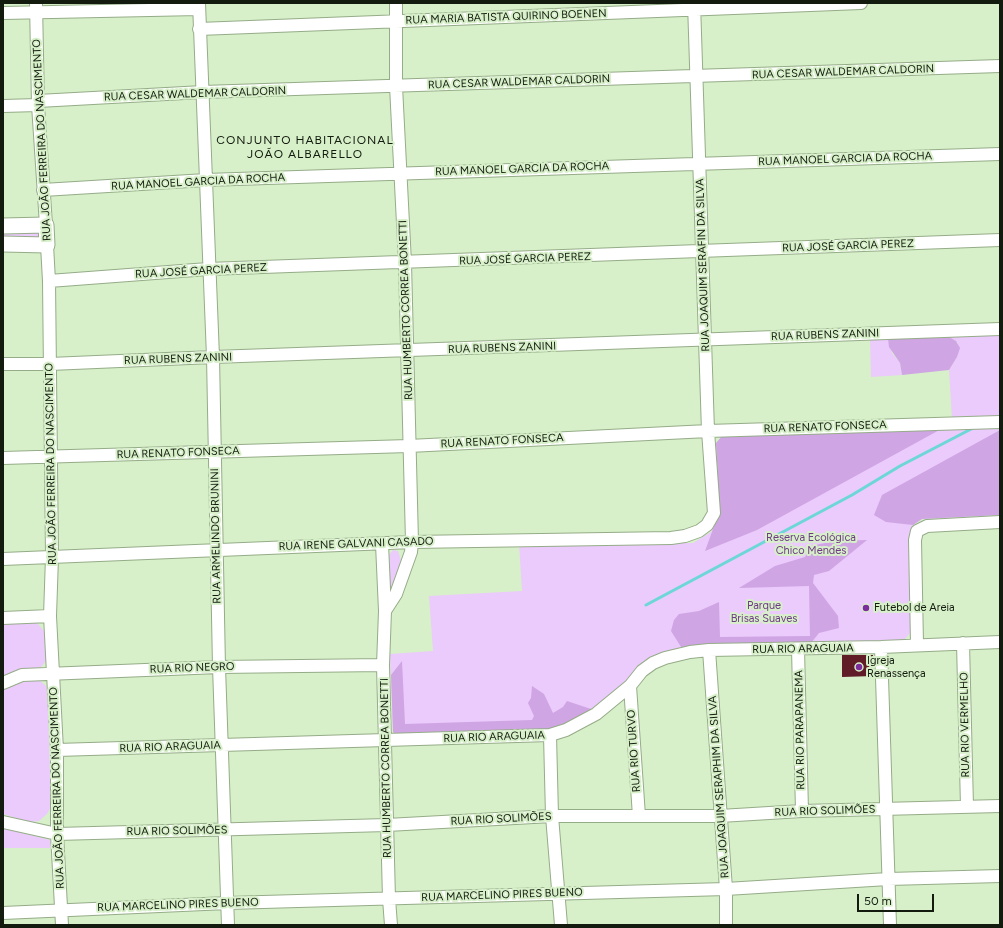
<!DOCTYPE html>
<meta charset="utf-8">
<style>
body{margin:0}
#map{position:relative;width:1003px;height:928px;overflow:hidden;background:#d7f0c9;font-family:Figtree,sans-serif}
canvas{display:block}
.frame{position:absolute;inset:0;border:4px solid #131b0e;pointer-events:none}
.scale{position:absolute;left:857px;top:894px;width:77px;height:18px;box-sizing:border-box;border:2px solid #131b0e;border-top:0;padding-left:5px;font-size:12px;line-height:14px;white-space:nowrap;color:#131b0e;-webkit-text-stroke:3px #d7f0c9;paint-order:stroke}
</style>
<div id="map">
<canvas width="1003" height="928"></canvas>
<div class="frame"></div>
<div class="scale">50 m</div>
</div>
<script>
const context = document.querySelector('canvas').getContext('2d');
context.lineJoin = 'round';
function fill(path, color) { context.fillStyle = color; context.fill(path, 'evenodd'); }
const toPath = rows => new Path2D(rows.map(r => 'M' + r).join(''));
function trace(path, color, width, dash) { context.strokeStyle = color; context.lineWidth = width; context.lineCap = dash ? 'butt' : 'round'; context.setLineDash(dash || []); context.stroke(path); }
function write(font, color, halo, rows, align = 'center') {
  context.font = font + ' Figtree,sans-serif'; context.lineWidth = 4; context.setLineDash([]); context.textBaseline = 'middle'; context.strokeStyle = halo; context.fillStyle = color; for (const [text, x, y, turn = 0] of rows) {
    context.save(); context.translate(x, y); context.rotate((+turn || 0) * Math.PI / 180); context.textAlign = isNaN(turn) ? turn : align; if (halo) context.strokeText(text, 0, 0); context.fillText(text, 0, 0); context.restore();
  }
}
fill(toPath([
 [3,228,37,229,40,234,37,239,3,240],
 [1000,335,1000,416,952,418,949,370,957,357,958,343,949,337],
 [870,339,888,339,892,353,900,363,902,375,871,377],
 [1000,426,1000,515,922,519,913,525,909,537,912,631,904,640,740,645,689,648,626,682,594,710,564,727,393,732,390,654,433,651,429,596,522,591,519,544,693,543,711,532,716,521,718,478,716,443],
 [393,550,398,551,401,560,393,593,389,595,388,556],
 [3,623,37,623,45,632,46,661,41,667,3,677],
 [38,679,46,686,48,692,51,807,47,814,39,821,29,822,3,814,3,689,24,680],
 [3,828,50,840,54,848,3,848]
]), '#ebcafc');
fill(toPath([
 [949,337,956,341,960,348,957,357,949,370,902,375,900,363,889,347,888,339],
 [943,428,757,530,705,551,716,521,718,478,716,443,722,436],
 [1000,430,1000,515,922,519,913,525,886,522,874,515,882,495],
 [867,540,829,571,814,575,813,583,838,616,839,628,819,633,811,643,683,650,671,631,674,620,679,614,699,611,719,602,720,637,810,636,809,586,739,588,775,566,805,557,811,546,834,541],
 [402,661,405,724,532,720,534,716,528,703,531,698,532,686,544,694,553,713,563,707,567,701,594,710,564,727,550,731,397,736,393,732,391,675]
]), '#cfa5e4');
trace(toPath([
 [646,605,852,495,900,466,975,427]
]), '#6cd7d6', 3);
fill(toPath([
 [842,655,873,655,874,676,842,677]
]), '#601c27');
const minor = toPath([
 [36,3,38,105,46,225],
 [199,3,213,357,219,667,228,925],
 [3,13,199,9],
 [199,29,861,3],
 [38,101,203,92,1000,66],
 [3,106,38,105],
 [43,190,206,180,1000,154],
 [47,245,49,281,52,557,50,616,57,750,57,834,62,925],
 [49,281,208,269,1000,240],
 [3,364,50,364,213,357,1000,329],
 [3,458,409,446,708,431,1000,422],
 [382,544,385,611,383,665,389,899,391,925],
 [3,559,412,542,671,538,685,536,699,531,707,525,714,513,708,431,694,3],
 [385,611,396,594,411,552,412,542,405,263,396,86,396,3],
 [3,618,50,616],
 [963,643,967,807],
 [917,644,915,540,917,531,927,526,1000,522],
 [881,647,890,925],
 [798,649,802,811],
 [709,650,726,889,726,925],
 [3,683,22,675,219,667,383,665],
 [630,686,639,816],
 [550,735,552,816,561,925],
 [57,750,550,735,566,730,596,714,630,686,642,671,653,663,665,658,690,652,709,650,881,647,1000,642],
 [3,822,57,834,387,825,552,816,720,816,802,811,1000,806],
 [3,913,227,903,726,889,888,879,1000,876]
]);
const tertiary = toPath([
 [3,226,46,225,47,245,3,244]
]);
trace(minor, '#95ac88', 14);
trace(tertiary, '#95ac88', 17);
trace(minor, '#fff', 12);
trace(tertiary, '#fff', 15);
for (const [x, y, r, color] of [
 [866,608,4,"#7c2c9d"],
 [859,667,4,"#7c2c9d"]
]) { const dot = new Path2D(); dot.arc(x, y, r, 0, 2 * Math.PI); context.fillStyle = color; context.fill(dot); trace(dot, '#d7f0c9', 1.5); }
write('11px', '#131b0e', '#d7f0c9', [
 ["RUA MARIA BATISTA QUIRINO BOENEN",506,17,-2],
 ["RUA CESAR WALDEMAR CALDORIN",843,72,-2],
 ["RUA CESAR WALDEMAR CALDORIN",519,82,-2],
 ["RUA CESAR WALDEMAR CALDORIN",195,94,-2],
 ["RUA JOÃO FERREIRA DO NASCIMENTO",42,140,-93],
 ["RUA MANOEL GARCIA DA ROCHA",845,159,-2],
 ["RUA MANOEL GARCIA DA ROCHA",522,169,-2],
 ["RUA MANOEL GARCIA DA ROCHA",198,182,-3],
 ["RUA JOSÉ GARCIA PEREZ",848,246,-2],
 ["RUA JOSÉ GARCIA PEREZ",525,259,-2],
 ["RUA JOAQUIM SERAFIN DA SILVA",703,265,-92],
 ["RUA JOSÉ GARCIA PEREZ",201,271,-3],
 ["RUA HUMBERTO CORREA BONETTI",406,310,-92],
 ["RUA RUBENS ZANINI",825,335,-2],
 ["RUA RUBENS ZANINI",502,348,-2],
 ["RUA RUBENS ZANINI",178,359,-2],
 ["RUA RENATO FONSECA",825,427,-2],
 ["RUA RENATO FONSECA",502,441,-3],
 ["RUA RENATO FONSECA",178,453,-2],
 ["RUA JOÃO FERREIRA DO NASCIMENTO",51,464,-91],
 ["RUA ARMELINDO BRUNINI",216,536,-91],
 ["RUA IRENE GALVANI CASADO",356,544,-2],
 ["RUA RIO ARAGUAIA",803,649,-1],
 ["RUA RIO NEGRO",192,668,-2],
 ["RUA RIO VERMELHO",965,725,-91],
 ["RUA RIO PARAPANEMA",800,730,-91],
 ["RUA RIO ARAGUAIA",494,737,-2],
 ["RUA RIO ARAGUAIA",170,747,-2],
 ["RUA RIO TURVO",634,751,-94],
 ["RUA HUMBERTO CORREA BONETTI",386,768,-91],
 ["RUA JOAQUIM SERAPHIM DA SILVA",719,787,-94],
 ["RUA JOÃO FERREIRA DO NASCIMENTO",57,788,-92],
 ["RUA RIO SOLIMÕES",825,811,-2],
 ["RUA RIO SOLIMÕES",501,819,-3],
 ["RUA RIO SOLIMÕES",177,831,-1],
 ["RUA MARCELINO PIRES BUENO",502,895,-2],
 ["RUA MARCELINO PIRES BUENO",178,905,-2]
]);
write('11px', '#6e3a85', '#d7f0c9', [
 ["Reserva Ecológica",811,538],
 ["Chico Mendes",811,551],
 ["Parque",764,606],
 ["Brisas Suaves",764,619]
]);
write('11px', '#131b0e', '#d7f0c9', [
 ["Futebol de Areia",874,608],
 ["Igreja",867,661],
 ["Renassença",867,674]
], 'left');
context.letterSpacing = '1px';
write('12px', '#131b0e', '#d7f0c9', [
 ["CONJUNTO HABITACIONAL",305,140],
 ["JOÃO ALBARELLO",305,154]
]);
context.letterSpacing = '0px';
</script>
